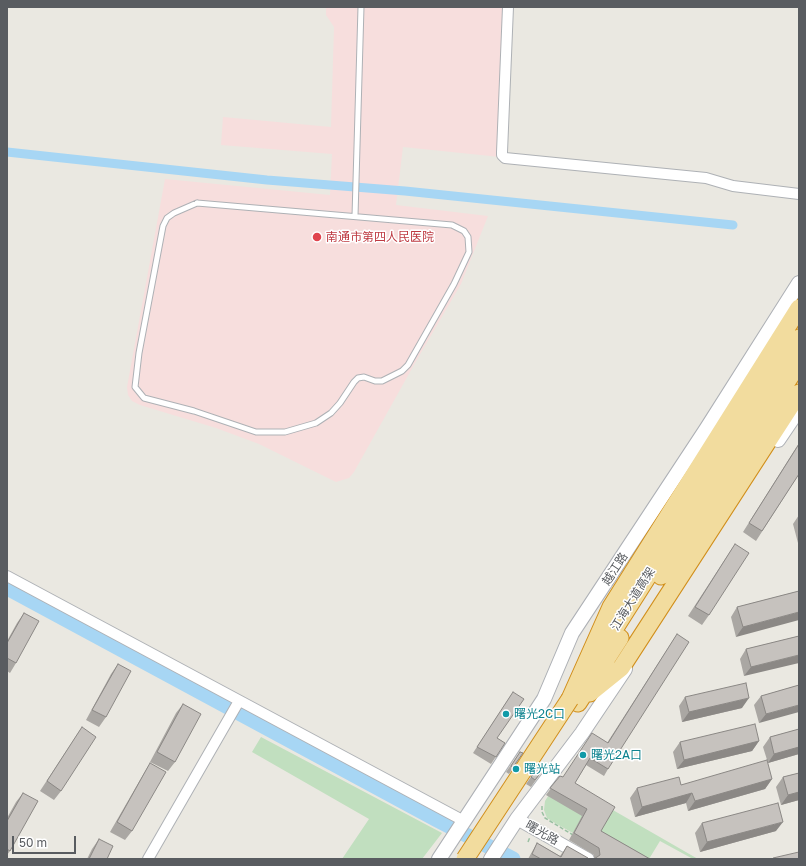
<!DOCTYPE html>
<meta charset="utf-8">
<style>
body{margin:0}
#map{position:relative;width:806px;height:866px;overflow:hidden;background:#eae8e1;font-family:"Golos Text",sans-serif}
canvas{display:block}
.frame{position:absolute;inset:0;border:8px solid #595c60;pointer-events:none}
.scale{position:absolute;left:12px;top:836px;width:64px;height:18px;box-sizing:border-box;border:2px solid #595c60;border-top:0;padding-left:5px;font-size:12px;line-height:14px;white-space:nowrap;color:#595c60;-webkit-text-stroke:3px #fff;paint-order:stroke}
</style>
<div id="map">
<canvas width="806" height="866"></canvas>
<div class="frame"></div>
<div class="scale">50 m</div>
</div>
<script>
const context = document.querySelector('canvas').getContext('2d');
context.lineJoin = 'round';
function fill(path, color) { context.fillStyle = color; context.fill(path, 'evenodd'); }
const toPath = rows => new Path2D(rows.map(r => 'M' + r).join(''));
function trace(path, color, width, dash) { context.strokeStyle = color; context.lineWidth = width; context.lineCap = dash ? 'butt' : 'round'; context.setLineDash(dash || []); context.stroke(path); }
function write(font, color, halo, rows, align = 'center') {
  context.font = font + ' "Golos Text","Noto Sans SC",sans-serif'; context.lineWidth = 3; context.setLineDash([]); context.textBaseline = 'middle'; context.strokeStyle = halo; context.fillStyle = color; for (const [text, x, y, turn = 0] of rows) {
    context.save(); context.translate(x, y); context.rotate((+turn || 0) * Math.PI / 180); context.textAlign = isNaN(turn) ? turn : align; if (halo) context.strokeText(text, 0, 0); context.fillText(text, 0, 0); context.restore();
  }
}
fill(toPath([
 [326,7,505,7,500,157,403,147,396,205,488,216,461,284,415,363,354,472,349,478,336,482,259,444,216,428,140,405,132,401,128,395,127,387,165,179,330,195,332,154,221,145,223,117,331,127,334,27,326,15]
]), '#f7dedd');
fill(toPath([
 [261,737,442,833,422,859,342,859,369,819,252,752],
 [559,779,698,859,693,859,660,841,649,859,619,859,555,823,547,818,544,810,545,801]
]), '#c1dfbf');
trace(toPath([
 [7,152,267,180,405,191,733,225]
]), '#a7d6f4', 9);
trace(toPath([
 [7,588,437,820,513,859]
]), '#a7d6f4', 15);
const service = toPath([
 [197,203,452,225,464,231,468,237,469,252,454,284,408,365,402,371,382,381,375,381,364,377,358,378,354,382,340,403,331,413,316,423,285,432,256,432,194,411,144,398,135,387,139,353,163,226,167,218,174,213,197,203],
 [355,216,361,7]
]);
const minor = toPath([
 [508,7,502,152,502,155,505,158,706,178,733,186,799,194],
 [7,576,464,821],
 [148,859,239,701]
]);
const tertiary = toPath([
 [517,819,588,859]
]);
const secondary = toPath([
 [778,440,799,409],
 [439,859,544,699,572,633,707,428,799,283],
 [491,859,517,819,582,733,625,669]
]);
const trunk = toPath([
 [661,576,799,363],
 [603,647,799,338],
 [590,693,621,668,799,393],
 [570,699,611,607,799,308],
 [578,703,620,638]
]);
trace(service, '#aeb1b5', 7);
trace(minor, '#aeb1b5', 12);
trace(tertiary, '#aeb1b5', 14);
trace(secondary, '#adb0b5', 16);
trace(trunk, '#d18e1a', 19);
trace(toPath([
 [542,806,542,812,545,818,573,835],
 [528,842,530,837]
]), '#9ac0a2', 1.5, [4, 2]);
trace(service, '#fff', 5);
trace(minor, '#fff', 10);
trace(tertiary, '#fff', 12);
trace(secondary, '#fff', 14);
trace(trunk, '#f2dc9e', 17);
const trunkBridge = toPath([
 [465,859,570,699]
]);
trace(trunkBridge, '#d18e1a', 19, []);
trace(trunkBridge, '#f2dc9e', 17);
fill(toPath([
 [799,443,799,474,756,541,743,532],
 [799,515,799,543,798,543,793,524],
 [735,544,709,615,702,625,688,616],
 [799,591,736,637,731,617,737,607],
 [24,613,16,663,10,673,7,671,7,641,17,623],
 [677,634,608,769,604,776,586,765,575,783,601,831,650,859,594,859,594,855,569,840,582,816,546,795,560,776,563,777,607,743],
 [799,636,744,676,740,659,746,649],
 [118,664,106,717,99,727,86,720,111,674],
 [799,685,759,723,754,705,761,696],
 [513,692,497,738,505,743,491,764,473,753],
 [685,697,742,708,682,722,679,706],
 [183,704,175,762,168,771,150,762,176,713],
 [82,727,61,791,54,800,40,791],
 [799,729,799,754,768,763,763,747,770,737],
 [759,741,752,751,677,769,673,752,680,742],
 [520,752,523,753,509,774,506,772],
 [150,763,132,831,125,840,110,832,144,773],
 [540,764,545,767,531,787,526,784],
 [799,773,799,800,781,805,776,787,783,777],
 [772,779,765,789,688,811,686,803,635,817,630,798,637,788,681,785],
 [23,793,10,851,7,855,7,818,16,802],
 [702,823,776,831,700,852,695,833],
 [99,839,107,859,87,859,92,849],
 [537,843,560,856,567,846,588,859,528,859,533,850]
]), '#aaa7a3');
fill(toPath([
 [799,612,799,620,736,637,743,627],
 [799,655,799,663,744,676,751,667],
 [749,698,742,708,682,722,689,712],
 [799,705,799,712,759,723,766,714],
 [759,741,752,751,677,769,684,760],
 [799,747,799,754,768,763,774,754],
 [772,779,765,789,688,811,695,801],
 [799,792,799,800,781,805,788,795],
 [692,793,686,803,635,817,642,807],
 [783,822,776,831,700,852,707,842]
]), '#8b8885');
const building = toPath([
 [799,444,799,474,762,531,749,523,799,444],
 [735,544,749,553,709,615,695,607,735,544],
 [799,591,799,612,743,627,737,607,799,591],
 [24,613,39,621,16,663,7,658,7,643,24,613],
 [677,634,689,642,608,769,590,758,575,783,615,807,601,831,650,859,594,859,600,855,599,848,574,833,587,809,550,788,560,776,563,777,592,733,608,743,677,634],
 [799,636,799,655,751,667,746,649,799,636],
 [118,664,131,671,106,717,92,710,118,664],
 [746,683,749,698,689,712,685,697,746,683],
 [799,685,799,705,766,714,761,696,799,685],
 [513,692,524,699,497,738,505,743,496,757,477,747,513,692],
 [183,704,201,714,175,762,157,752,183,704],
 [755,724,759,741,684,760,680,742,755,724],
 [82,727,96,737,61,791,47,781,82,727],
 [799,729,799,747,774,754,770,737,799,729],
 [520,752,523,753,513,767,511,766,520,752],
 [767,760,772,779,695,801,692,793,642,807,637,788,679,777,681,785,767,760],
 [150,763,166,772,132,831,117,822,150,763],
 [540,764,545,767,535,780,531,777,540,764],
 [799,773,799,792,788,795,783,777,799,773],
 [23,793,38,801,10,851,7,849,7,821,23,793],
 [778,803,783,822,707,842,702,823,778,803],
 [99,839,113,846,107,859,89,859,99,839],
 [537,843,561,857,567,846,588,858,588,859,541,859,532,854,537,843],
 [799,852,799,859,773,859,773,858,799,852]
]);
fill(building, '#c6c2be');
trace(building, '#8b8885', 1);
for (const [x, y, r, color] of [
 [317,237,5,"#e0444e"],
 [506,714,4,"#0f9aa8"],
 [583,755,4,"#0f9aa8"],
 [516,769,4,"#0f9aa8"]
]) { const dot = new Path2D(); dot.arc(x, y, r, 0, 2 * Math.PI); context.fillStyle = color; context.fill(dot); trace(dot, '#fff', 1.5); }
write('12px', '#be3a42', '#fff', [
 ["南通市第四人民医院",326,237]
], 'left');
write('12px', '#595c60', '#fff', [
 ["越江路",615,569,-57],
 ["江海大道高架",633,599,-58],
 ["曙光路",542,833,29]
]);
write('12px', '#0d838f', '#fff', [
 ["曙光2C口",514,714],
 ["曙光2A口",591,755],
 ["曙光站",524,769]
], 'left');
</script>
